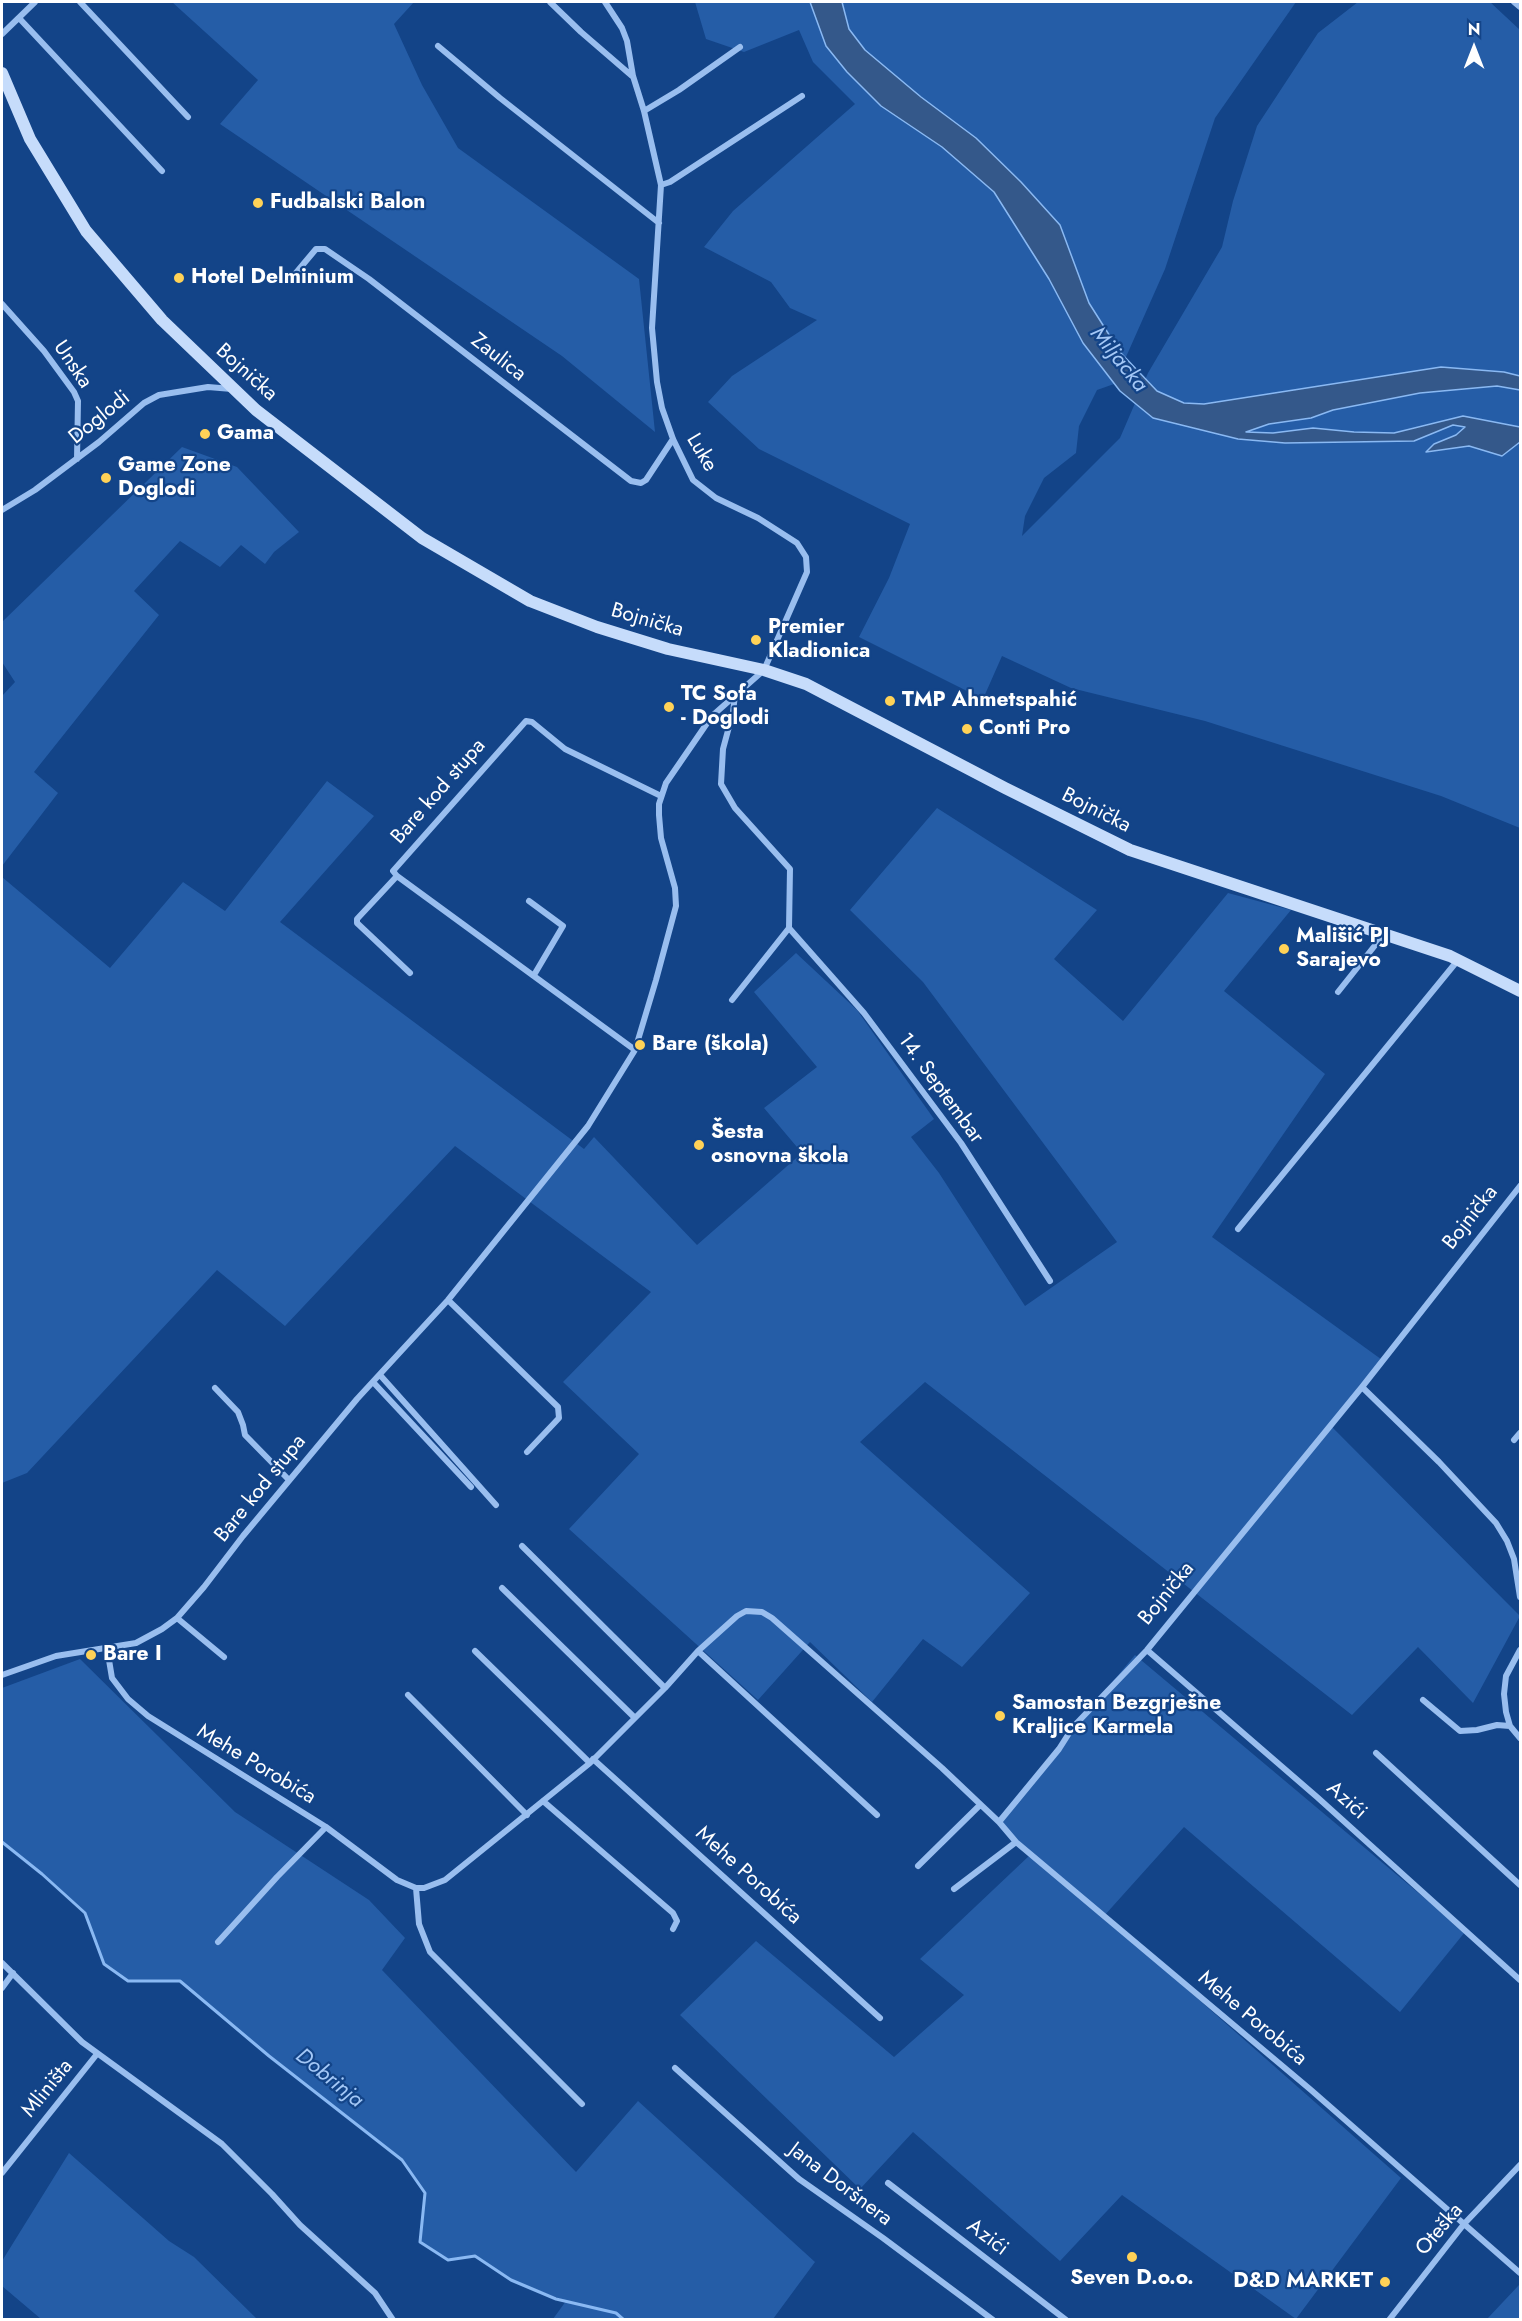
<!DOCTYPE html>
<meta charset="utf-8">
<style>
body{margin:0}
#map{position:relative;width:1522px;height:2321px;overflow:hidden;background:#134488;font-family:Jost,sans-serif}
canvas{display:block}
.frame{position:absolute;inset:0;border:3px solid #fff;pointer-events:none}
.north{position:absolute;left:1444px;top:18px;width:60px;height:60px;-webkit-text-stroke:4px #134488;paint-order:stroke;rotate:0deg;font-size:16px;font-weight:700;line-height:24px;text-align:center;color:#fff}
.north::after{content:'';display:block;margin:auto;width:21px;height:27px;background:#fff;clip-path:polygon(50% 0,100% 100%,50% 72%,0 100%)}
</style>
<div id="map">
<canvas width="1522" height="2321"></canvas>
<div class="frame"></div>
<div class="north">N</div>
</div>
<script>
const context = document.querySelector('canvas').getContext('2d');
context.lineJoin = 'round';
function fill(path, color) { context.fillStyle = color; context.fill(path, 'evenodd'); }
const toPath = rows => new Path2D(rows.map(r => 'M' + r).join(''));
function trace(path, color, width, dash) { context.strokeStyle = color; context.lineWidth = width; context.lineCap = dash ? 'butt' : 'round'; context.setLineDash(dash || []); context.stroke(path); }
function write(font, color, halo, rows, align = 'center') {
  context.font = font + ' Jost,sans-serif'; context.lineWidth = 4.5; context.setLineDash([]); context.textBaseline = 'middle'; context.strokeStyle = halo; context.fillStyle = color; for (const [text, x, y, turn = 0] of rows) {
    context.save(); context.translate(x, y); context.rotate((+turn || 0) * Math.PI / 180); context.textAlign = isNaN(turn) ? turn : align; if (halo) context.strokeText(text, 0, 0); context.fillText(text, 0, 0); context.restore();
  }
}
fill(toPath([
 [172,2,414,2,394,24,422,85,458,148,639,279,655,432,562,356,220,124,258,80],
 [695,2,1296,2,1215,118,1165,269,1114,384,1097,390,1079,426,1076,453,1044,478,1025,516,1022,536,1120,438,1148,373,1222,247,1233,201,1257,126,1318,33,1358,2,1490,2,1520,30,1520,828,1441,796,1205,721,1071,688,1002,656,983,699,859,637,889,578,910,524,759,449,708,402,732,376,817,320,790,308,771,282,704,247,733,211,855,104,813,62,799,30,744,52,706,39],
 [182,447,237,467,299,532,274,552,265,564,241,545,220,567,180,541,134,591,159,615,34,772,58,793,2,866,2,696,15,682,2,662,2,622],
 [327,781,374,816,280,922,584,1149,594,1137,697,1245,802,1153,764,1108,817,1067,754,992,796,953,857,1010,934,1119,911,1137,939,1173,1025,1306,1117,1242,923,982,850,910,937,808,1097,910,1054,959,1123,1021,1228,893,1291,910,1224,991,1325,1074,1212,1237,1385,1362,1330,1425,1520,1616,1473,1703,1418,1647,1352,1715,925,1382,860,1442,1030,1593,962,1667,923,1639,872,1702,810,1642,758,1700,569,1529,639,1454,563,1382,651,1292,455,1146,285,1326,217,1270,27,1473,2,1483,2,877,110,968,183,882,225,911],
 [1135,1655,1465,1932,1400,2012,1184,1827,1104,1916,1401,2178,1296,2319,1122,2195,1060,2261,913,2132,860,2189,680,2015,756,1941,894,2057,964,1995,920,1959,1030,1855,996,1821],
 [80,1659,235,1812,369,1900,405,1938,382,1970,576,2172,638,2101,815,2262,773,2319,553,2319,566,2301,511,2280,475,2256,448,2260,420,2242,425,2193,402,2160,269,2056,180,1982,128,1981,104,1964,85,1913,42,1874,2,1842,2,1688],
 [69,2153,169,2241,194,2257,257,2319,41,2319,2,2286,2,2261],
 [1520,2283,1520,2319,1487,2319,1519,2285]
]), '#255da7');
const water = toPath([
 [810,2,842,2,849,29,865,50,921,97,976,138,1021,182,1060,225,1089,303,1120,352,1157,391,1184,403,1204,404,1441,367,1504,372,1520,376,1520,390,1497,386,1420,393,1333,410,1311,418,1269,424,1246,432,1273,433,1313,428,1354,432,1394,433,1463,416,1520,427,1520,442,1502,456,1469,446,1426,452,1434,444,1456,435,1465,427,1453,425,1414,441,1285,443,1238,439,1153,418,1120,391,1083,343,1049,279,994,192,942,147,881,106,847,72,826,46,810,2]
]);
fill(water, '#34588a');
trace(water, '#8ab9f3', 1.5);
trace(toPath([
 [2,1842,42,1874,85,1913,104,1964,128,1981,180,1981,269,2056,402,2160,425,2193,420,2242,448,2260,475,2256,511,2280,556,2299,616,2313,624,2320]
]), '#8ab9f3', 3);
trace(toPath([
 [80,2,188,117],
 [550,2,581,32,632,76],
 [1514,2,1520,7],
 [19,18,162,171],
 [2,34,35,2],
 [438,46,500,98,659,223],
 [644,111,679,90,740,47],
 [661,185,670,182,802,96],
 [295,274,316,249,325,249,369,279,631,481,641,483,646,480,673,439],
 [2,304,44,351,74,392,78,401,77,459],
 [2,510,35,490,99,442,144,403,159,395,208,387,232,389],
 [735,695,733,712,723,749,721,784,735,808,790,869,789,928,864,1013,961,1143,1050,1281],
 [397,876,357,919,357,923,410,973],
 [529,901,563,926,534,975],
 [1338,992,1384,934],
 [732,1000,789,928],
 [635,1050,397,876,393,871,526,721,532,722,565,749,661,796],
 [1238,1229,1458,960],
 [448,1300,558,1407,559,1418,527,1452],
 [380,1375,496,1505],
 [373,1382,471,1487],
 [1362,1387,1439,1462,1496,1523,1507,1541,1514,1559,1520,1597],
 [215,1388,238,1412,243,1425,245,1435,289,1480],
 [1514,1440,1520,1433],
 [522,1546,665,1688],
 [502,1588,635,1718],
 [177,1618,224,1657],
 [107,1648,112,1678,128,1699,148,1716,326,1827,397,1880,416,1888,424,1888,445,1880,590,1763,665,1688,698,1651,737,1616,746,1611,762,1612,772,1618,942,1768,999,1822,1016,1842,1311,2090,1520,2273],
 [1147,1650,1317,1797,1520,1980],
 [1520,1650,1506,1676,1504,1694,1506,1712,1510,1726,1520,1738],
 [475,1651,590,1763],
 [698,1651,877,1815],
 [2,1675,56,1656,136,1643,162,1629,177,1618,204,1587,243,1536,357,1399,448,1300,588,1126,635,1050,656,980,676,906,675,888,661,838,659,815,659,804,666,783,712,716,764,670,807,572,806,557,797,543,758,518,716,498,693,480,673,439,662,408,657,382,652,328,661,185,644,111,633,76,627,41,622,28,605,2],
 [408,1695,527,1815],
 [1423,1700,1460,1731,1477,1730,1497,1725,1510,1726],
 [1376,1753,1520,1885],
 [593,1759,880,2018],
 [543,1801,673,1913,677,1921,673,1929],
 [999,1822,1059,1749,1073,1727,1147,1650,1362,1387,1520,1186],
 [918,1866,980,1805],
 [416,1888,419,1924,430,1952,582,2104],
 [954,1889,1016,1842],
 [218,1942,277,1877,326,1827],
 [2,1963,82,2042,222,2144,272,2194,300,2225,375,2293,393,2320],
 [2,1988,13,1973],
 [675,2068,799,2179,883,2238,993,2320],
 [2,2173,97,2054],
 [888,2183,1066,2320],
 [1389,2320,1464,2224,1520,2165]
]), '#99beef', 6);
trace(toPath([
 [2,73,30,139,86,231,162,320,256,410,422,538,530,601,597,627,668,649,764,670,806,684,1005,788,1130,850,1450,956,1520,991]
]), '#c6dcfb', 12);
for (const [x, y, r, color] of [
 [258,203,6,"#ffd257"],
 [179,278,6,"#ffd257"],
 [205,434,6,"#ffd257"],
 [106,478,6,"#ffd257"],
 [756,640,6,"#ffd257"],
 [890,701,6,"#ffd257"],
 [669,707,6,"#ffd257"],
 [967,729,6,"#ffd257"],
 [1284,949,6,"#ffd257"],
 [640,1045,6,"#ffd257"],
 [699,1145,6,"#ffd257"],
 [91,1655,6,"#ffd257"],
 [1000,1716,6,"#ffd257"],
 [1132,2257,6,"#ffd257"],
 [1385,2282,6,"#ffd257"]
]) { const dot = new Path2D(); dot.arc(x, y, r, 0, 2 * Math.PI); context.fillStyle = color; context.fill(dot); trace(dot, '#134488', 2); }
write('bold 21px', '#fff', '#134488', [
 ["Fudbalski Balon",270,203],
 ["Hotel Delminium",191,278],
 ["Gama",217,434],
 ["Game Zone",118,466],
 ["Doglodi",118,490],
 ["Premier",768,628],
 ["Kladionica",768,652],
 ["TC Sofa",681,695],
 ["- Doglodi",681,719],
 ["TMP Ahmetspahić",902,701],
 ["Conti Pro",979,729],
 ["Mališić PJ",1296,937],
 ["Sarajevo",1296,961],
 ["Bare (škola)",652,1045],
 ["Šesta",711,1133],
 ["osnovna škola",711,1157],
 ["Bare I",103,1655],
 ["Samostan Bezgrješne",1012,1704],
 ["Kraljice Karmela",1012,1728],
 ["Seven D.o.o.",1132,2279,"center"],
 ["D&D MARKET",1373,2282,"right"]
], 'left');
write('21px', '#fff', '#134488', [
 ["Zaulica",498,358,38],
 ["Unska",72,365,56],
 ["Bojnička",246,373,42],
 ["Doglodi",100,418,-39],
 ["Luke",701,453,59],
 ["Bojnička",647,621,16],
 ["Bare kod stupa",439,792,-49],
 ["Bojnička",1096,811,27],
 ["14. Septembar",940,1089,54],
 ["Bojnička",1471,1218,-52],
 ["Bare kod stupa",261,1489,-51],
 ["Bojnička",1167,1594,-51],
 ["Mehe Porobića",256,1765,31],
 ["Azići",1346,1801,42],
 ["Mehe Porobića",748,1876,42],
 ["Mehe Porobića",1252,2019,40],
 ["Mliništa",48,2089,-51],
 ["Jana Doršnera",840,2185,37],
 ["Oteška",1440,2230,-50],
 ["Azići",987,2238,37]
]);
write('italic 22px', '#a4c8f7', '#134488', [
 ["Miljacka",1118,360,51],
 ["Dobrinja",329,2079,39]
]);
</script>
